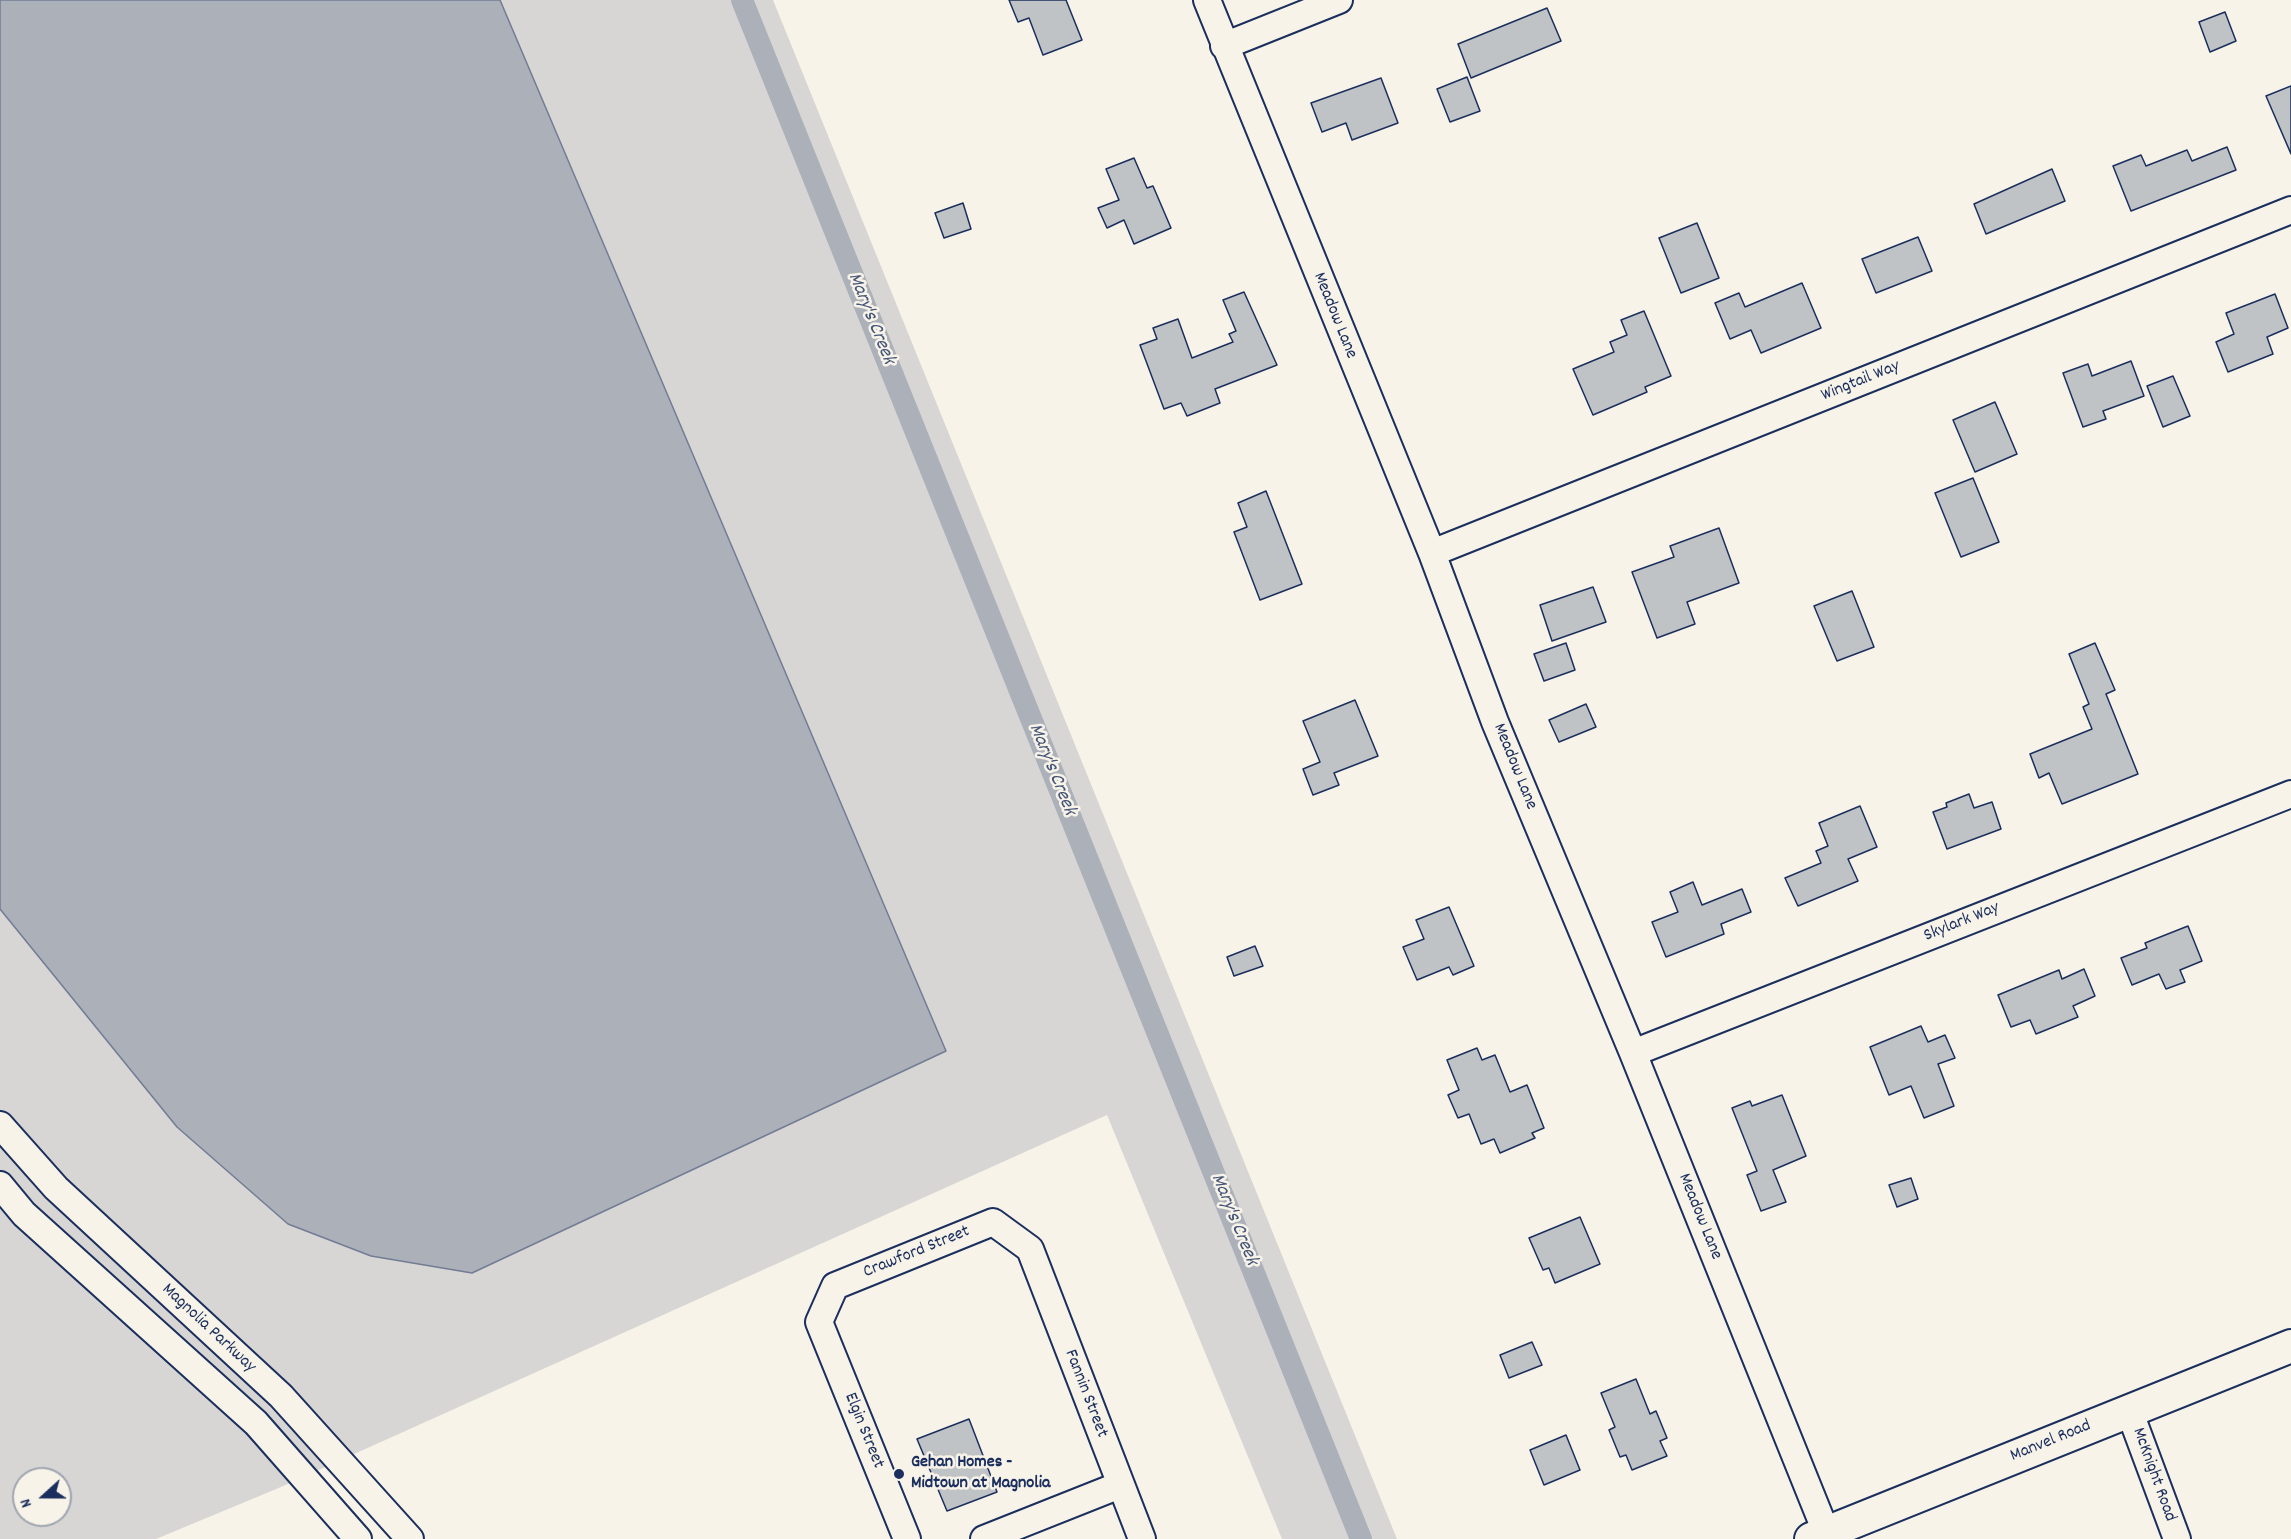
<!DOCTYPE html>
<style>
body{margin:0}
#map{position:relative;width:2291px;height:1539px;overflow:hidden;background:#f7f3e8;font-family:Dekko,sans-serif}
canvas{display:block}
.north{position:absolute;left:12px;top:1467px;width:60px;height:60px;box-sizing:border-box;background:#f7f3e8;border:2px solid #9fa5b1;border-radius:50%;rotate:249deg;font-size:16px;font-weight:700;line-height:24px;text-align:center;color:#1b2f5e}
.north::after{content:'';display:block;margin:auto;width:21px;height:27px;background:#1b2f5e;clip-path:polygon(50% 0,100% 100%,50% 72%,0 100%)}
</style>
<div id="map">
<canvas width="2291" height="1539"></canvas>
<div class="north">N</div>
</div>
<script>
const context = document.querySelector('canvas').getContext('2d');
context.lineJoin = 'round';
function fill(path, color) { context.fillStyle = color; context.fill(path, 'evenodd'); }
const toPath = rows => new Path2D(rows.map(r => 'M' + r).join(''));
function trace(path, color, width, dash) { context.strokeStyle = color; context.lineWidth = width; context.lineCap = dash ? 'butt' : 'round'; context.setLineDash(dash || []); context.stroke(path); }
function write(font, color, halo, rows, align = 'center') {
  context.font = font + ' Dekko,sans-serif'; context.lineWidth = 5; context.setLineDash([]); context.textBaseline = 'middle'; context.strokeStyle = halo; context.fillStyle = color; for (const [text, x, y, turn = 0] of rows) {
    context.save(); context.translate(x, y); context.rotate((+turn || 0) * Math.PI / 180); context.textAlign = isNaN(turn) ? turn : align; if (halo) context.strokeText(text, 0, 0); context.fillText(text, 0, 0); context.restore();
  }
}
fill(toPath([
 [0,0,773,0,1397,1539,1282,1539,1107,1115,281,1487,156,1539,0,1539],
 [24,1479,60,1479,60,1515,24,1515]
]), '#d7d6d4');
const water = toPath([
 [0,0,500,0,946,1051,472,1273,371,1256,288,1224,177,1127,0,909,0,0]
]);
fill(water, '#acb0b9');
trace(water, '#727c95', 1.5);
trace(toPath([
 [742,0,1361,1539]
]), '#acb0b9', 22);
const building = toPath([
 [1009,0,1066,0,1082,40,1043,55,1029,18,1018,22,1009,0],
 [1547,8,1561,41,1471,78,1458,44,1547,8],
 [2225,12,2236,41,2210,52,2199,22,2225,12],
 [1467,77,1480,111,1450,122,1437,89,1467,77],
 [1381,78,1398,123,1352,140,1346,123,1322,132,1311,103,1381,78],
 [2291,86,2291,154,2266,96,2291,86],
 [2227,147,2236,170,2131,211,2113,166,2141,155,2146,166,2187,150,2192,161,2227,147],
 [1134,158,1147,188,1153,186,1171,228,1134,244,1124,220,1107,228,1098,208,1119,200,1106,169,1134,158],
 [2052,169,2065,201,1986,234,1974,204,2052,169],
 [963,203,971,229,944,238,935,213,963,203],
 [1697,223,1719,278,1681,293,1659,238,1697,223],
 [1918,237,1932,271,1876,293,1862,259,1918,237],
 [1802,283,1821,328,1761,353,1751,330,1730,339,1715,303,1739,293,1745,307,1802,283],
 [1244,292,1277,365,1215,389,1220,403,1187,416,1181,403,1164,409,1140,345,1157,339,1153,328,1178,319,1192,358,1233,342,1229,334,1236,331,1223,300,1244,292],
 [2275,294,2288,328,2267,337,2273,354,2228,372,2216,342,2234,334,2226,313,2275,294],
 [1644,311,1671,376,1645,387,1647,392,1593,415,1573,369,1614,352,1610,342,1627,335,1621,320,1644,311],
 [2131,361,2144,396,2103,411,2106,419,2083,427,2063,373,2088,364,2092,376,2131,361],
 [2173,376,2190,416,2163,427,2147,386,2173,376],
 [1995,402,2017,454,1975,472,1953,420,1995,402],
 [1973,478,1999,542,1961,557,1935,493,1973,478],
 [1266,491,1302,584,1260,600,1234,532,1247,527,1238,503,1266,491],
 [1719,528,1739,583,1687,602,1695,624,1657,638,1632,572,1674,557,1670,546,1719,528],
 [1593,587,1606,622,1552,641,1540,605,1593,587],
 [1852,591,1874,647,1837,661,1814,606,1852,591],
 [1566,643,1575,670,1544,681,1534,654,1566,643],
 [2095,643,2115,690,2106,694,2138,774,2062,804,2049,773,2039,778,2030,754,2092,729,2083,707,2089,704,2069,654,2095,643],
 [1355,700,1378,756,1334,773,1339,785,1313,795,1303,769,1320,762,1303,721,1355,700],
 [1586,704,1596,727,1559,742,1549,720,1586,704],
 [1969,794,1974,808,1992,802,2001,829,1947,849,1933,812,1947,807,1946,803,1969,794],
 [1860,806,1877,847,1848,859,1858,881,1798,906,1785,878,1821,863,1816,851,1828,846,1819,823,1860,806],
 [1693,882,1702,905,1742,889,1751,912,1721,924,1724,934,1666,957,1652,922,1678,912,1670,892,1693,882],
 [1449,907,1474,966,1453,975,1449,967,1417,980,1403,947,1424,939,1416,920,1449,907],
 [2188,926,2202,961,2180,970,2185,982,2166,989,2159,974,2132,985,2121,958,2147,948,2145,943,2188,926],
 [1255,946,1263,966,1234,976,1227,957,1255,946],
 [2084,969,2095,996,2073,1006,2078,1017,2036,1034,2030,1020,2011,1027,1998,995,2059,970,2062,979,2084,969],
 [1921,1026,1928,1042,1945,1035,1955,1058,1938,1064,1954,1106,1924,1118,1911,1086,1889,1095,1870,1047,1921,1026],
 [1477,1048,1482,1060,1495,1055,1510,1092,1527,1085,1544,1128,1532,1133,1535,1138,1500,1153,1494,1139,1481,1144,1469,1114,1458,1118,1448,1095,1459,1090,1447,1060,1477,1048],
 [1782,1095,1806,1156,1773,1170,1786,1202,1761,1211,1747,1175,1757,1171,1732,1108,1750,1101,1752,1106,1782,1095],
 [1911,1178,1918,1199,1897,1207,1889,1185,1911,1178],
 [1580,1217,1600,1264,1555,1283,1549,1268,1543,1270,1529,1238,1580,1217],
 [1532,1342,1542,1365,1509,1378,1500,1355,1532,1342],
 [1636,1379,1650,1414,1656,1411,1667,1438,1660,1441,1667,1456,1632,1470,1626,1455,1620,1457,1609,1430,1615,1427,1601,1393,1636,1379],
 [969,1419,997,1492,947,1511,917,1439,969,1419],
 [1566,1435,1580,1470,1544,1485,1530,1450,1566,1435]
]);
fill(building, '#c0c3c5');
trace(building, '#1b2f5e', 1.5);
const minor = toPath([
 [1207,0,1432,553,1495,722,1633,1053,1826,1532],
 [1224,46,1339,0],
 [1432,553,2291,210],
 [1633,1053,2291,794],
 [0,1125,56,1188,281,1396,410,1539],
 [0,1185,24,1214,256,1423,358,1539],
 [2129,1410,2177,1539],
 [907,1539,819,1322,835,1286,993,1222,1030,1249,1142,1539],
 [984,1539,1120,1485]
]);
const major = toPath([
 [1811,1539,2291,1346]
]);
trace(minor, '#1b2f5e', 30);
trace(major, '#1b2f5e', 36);
trace(minor, '#f7f3e8', 26);
trace(major, '#f7f3e8', 32);
for (const [x, y, r, color] of [
 [899,1474,6,"#1b2f5e"]
]) { const dot = new Path2D(); dot.arc(x, y, r, 0, 2 * Math.PI); context.fillStyle = color; context.fill(dot); trace(dot, '#f7f3e8', 2); }
write('18px', '#1b2f5e', '#f7f3e8', [
 ["Meadow Lane",1334,316,68],
 ["Wingtail Way",1861,382,-22],
 ["Meadow Lane",1514,767,68],
 ["Skylark Way",1962,923,-22],
 ["Meadow Lane",1699,1217,68],
 ["Crawford Street",917,1253,-22],
 ["Magnolia Parkway",208,1329,43],
 ["Fannin Street",1085,1394,69],
 ["Elgin Street",863,1431,68],
 ["Manvel Road",2051,1442,-22],
 ["McKnight Road",2153,1475,70]
]);
write('bold 18px', '#1b2f5e', '#f7f3e8', [
 ["Gehan Homes -",911,1464],
 ["Midtown at Magnolia",911,1485]
], 'left');
write('italic 20px', '#465679', '#f7f3e8', [
 ["Mary's Creek",870,319,68],
 ["Mary's Creek",1051,770,68],
 ["Mary's Creek",1233,1220,68]
]);
</script>
